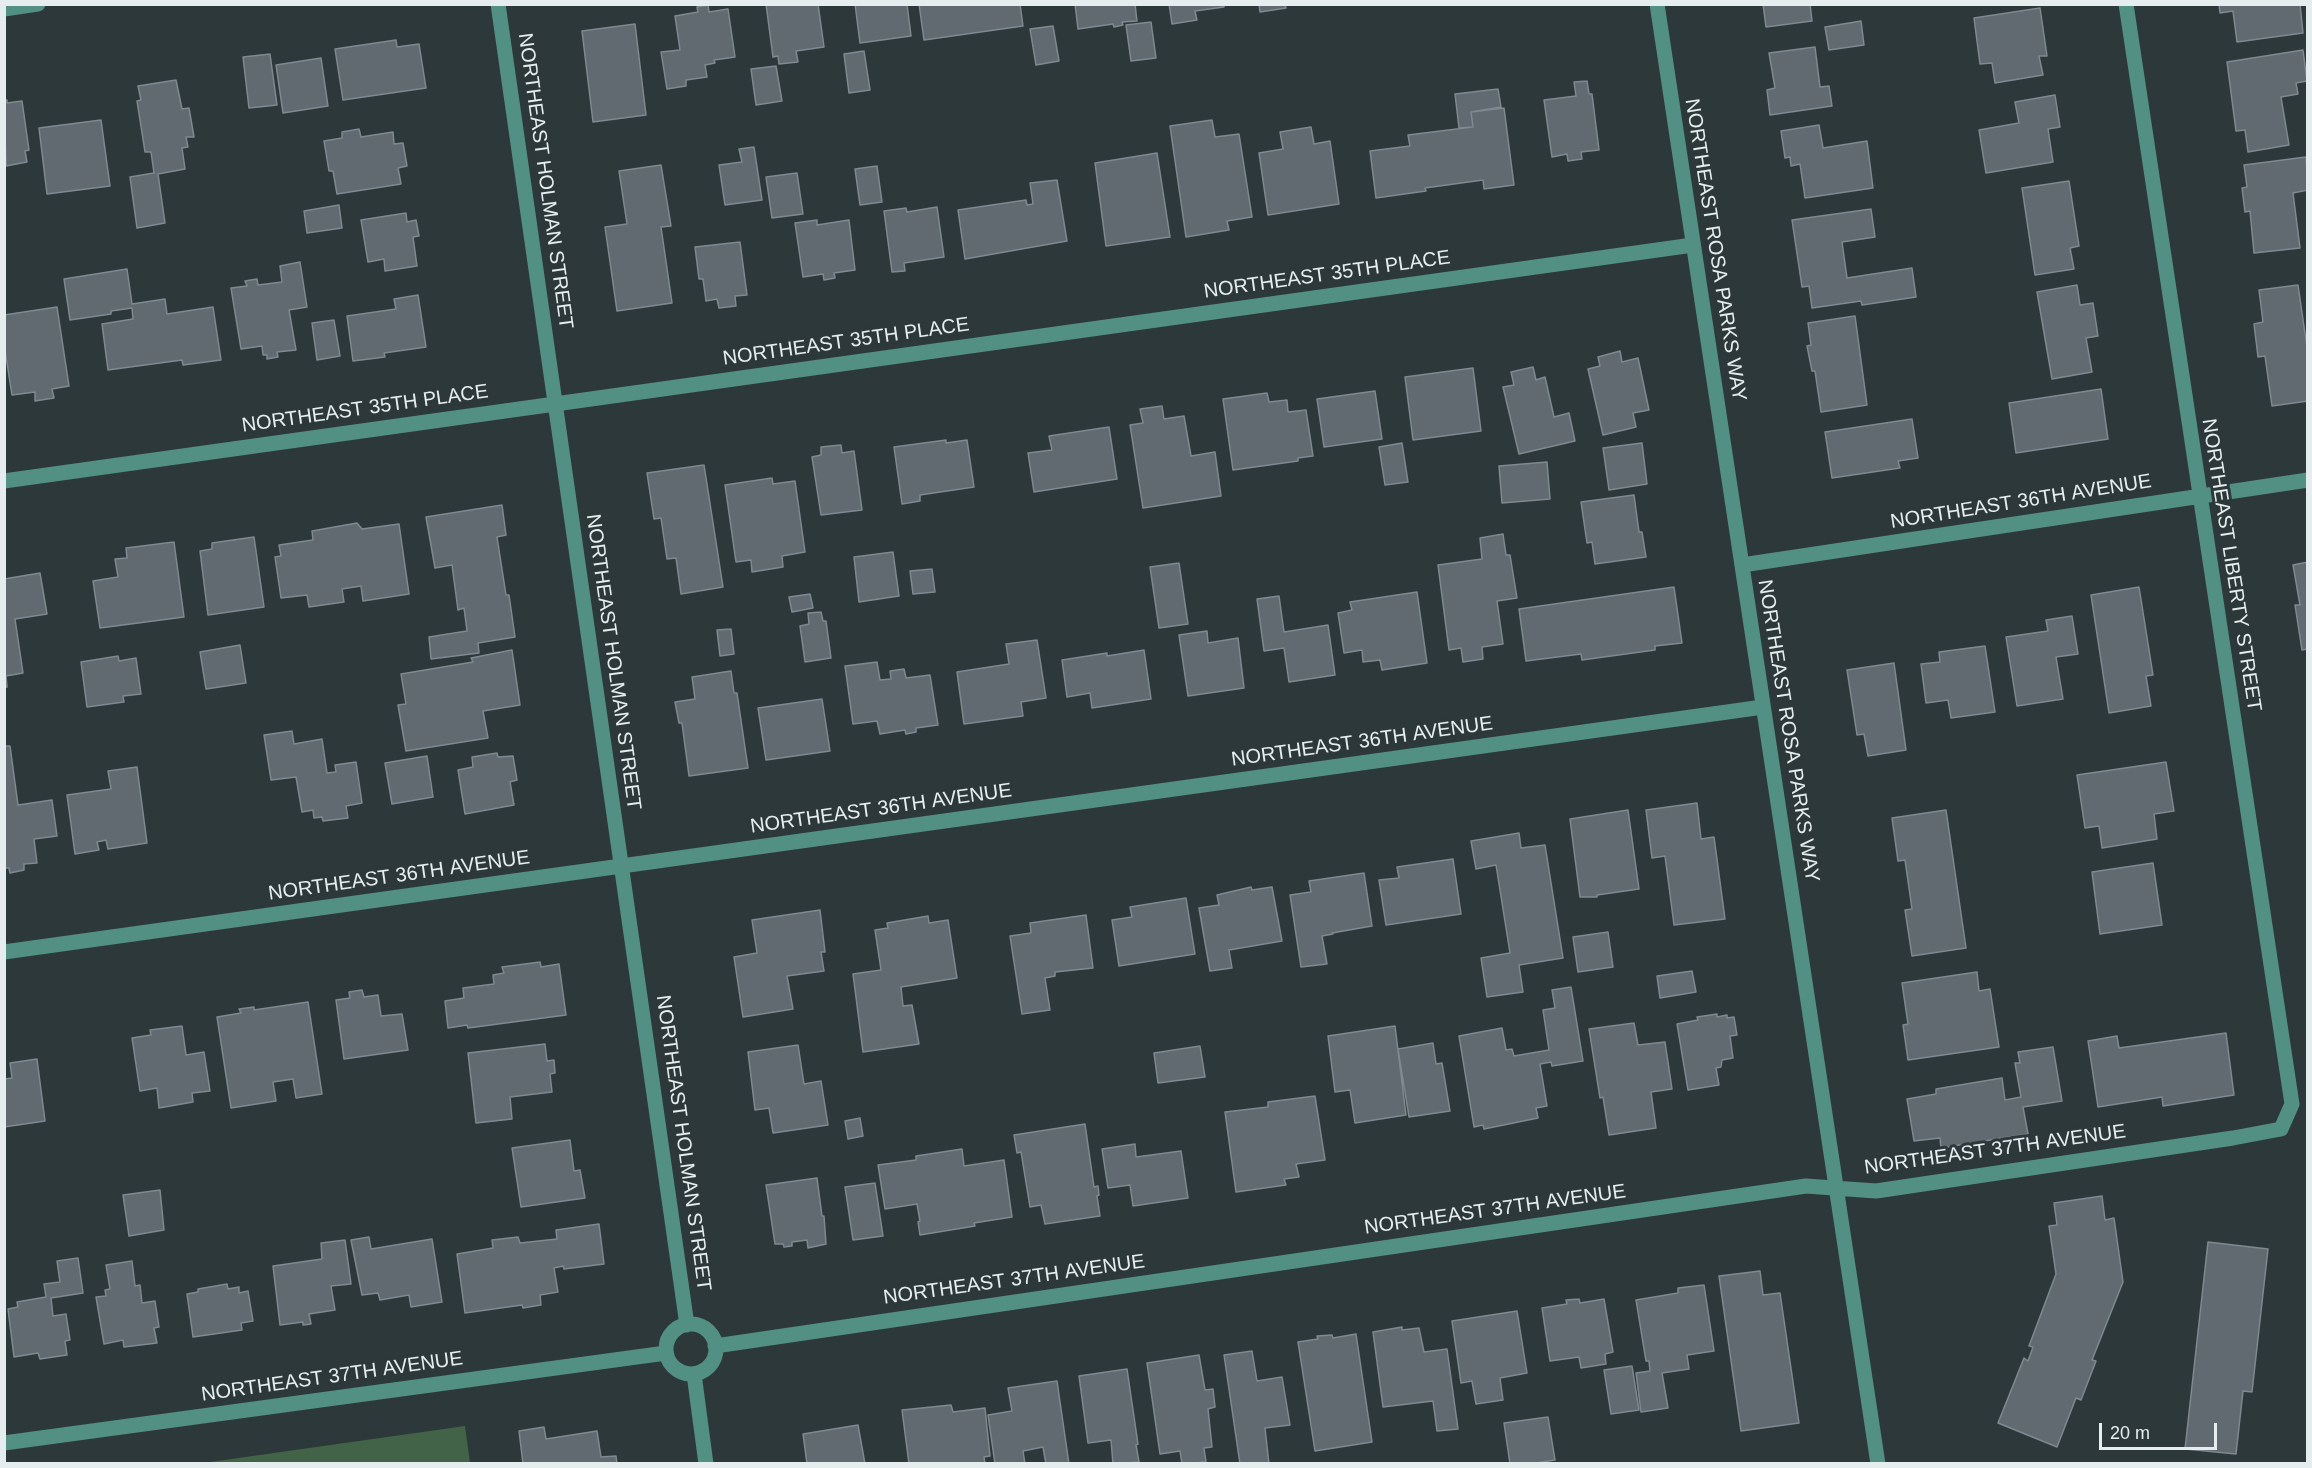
<!DOCTYPE html>
<style>
body{margin:0}
#map{position:relative;width:2312px;height:1468px;overflow:hidden;background:#2d383a;font-family:Helvetica,sans-serif}
canvas{display:block}
.frame{position:absolute;inset:0;border:6px solid #e6edef;pointer-events:none}
.scale{position:absolute;left:2099px;top:1423px;width:118px;height:27px;box-sizing:border-box;border:3px solid #e6edef;border-top:0;padding-left:8px;font-size:18px;line-height:21px;white-space:nowrap;color:#e6edef;-webkit-text-stroke:4px #2d383a;paint-order:stroke}
</style>
<div id="map">
<canvas width="2312" height="1468"></canvas>
<div class="frame"></div>
<div class="scale">20 m</div>
</div>
<script>
const context = document.querySelector('canvas').getContext('2d');
context.lineJoin = 'round';
function fill(path, color) { context.fillStyle = color; context.fill(path, 'evenodd'); }
const toPath = rows => new Path2D(rows.map(r => 'M' + r).join(''));
function trace(path, color, width, dash) { context.strokeStyle = color; context.lineWidth = width; context.lineCap = dash ? 'butt' : 'round'; context.setLineDash(dash || []); context.stroke(path); }
function write(font, color, halo, rows, align = 'center') {
  context.font = font + ' Helvetica,sans-serif'; context.lineWidth = 6; context.setLineDash([]); context.textBaseline = 'middle'; context.strokeStyle = halo; context.fillStyle = color; for (const [text, x, y, turn = 0] of rows) {
    context.save(); context.translate(x, y); context.rotate((+turn || 0) * Math.PI / 180); context.textAlign = isNaN(turn) ? turn : align; if (halo) context.strokeText(text, 0, 0); context.fillText(text, 0, 0); context.restore();
  }
}
fill(toPath([
 [465,1426,470,1463,203,1463]
]), '#426348');
const building = toPath([
 [766,4,818,4,824,47,796,51,798,62,779,64,778,56,773,57,766,4],
 [855,4,907,4,911,36,860,43,855,4],
 [919,4,1020,4,1023,26,924,40,919,4],
 [1075,4,1135,4,1137,21,1122,22,1123,25,1114,27,1113,24,1078,29,1075,4],
 [1169,4,1224,4,1224,7,1195,11,1197,20,1172,24,1169,4],
 [1259,4,1285,4,1286,8,1260,12,1259,4],
 [1763,4,1810,4,1812,21,1766,27,1763,4],
 [2219,4,2300,4,2303,33,2237,42,2233,11,2220,13,2219,4],
 [708,5,709,12,728,9,735,57,714,60,715,63,705,65,707,77,686,80,686,86,667,89,661,52,680,50,675,16,698,12,697,7,708,5],
 [2040,8,2047,56,2039,56,2043,75,1995,83,1992,63,1980,64,1974,18,2040,8],
 [1861,21,1864,45,1829,50,1825,27,1861,21],
 [1151,22,1156,58,1131,61,1126,25,1151,22],
 [635,24,646,115,593,122,582,31,635,24],
 [1053,26,1059,61,1036,65,1030,29,1053,26],
 [396,40,397,47,419,44,426,88,343,100,335,49,396,40],
 [1815,47,1820,87,1829,86,1832,106,1770,115,1767,90,1775,88,1769,53,1815,47],
 [2303,50,2307,81,2296,83,2298,94,2281,97,2289,145,2248,152,2245,130,2236,131,2227,62,2303,50],
 [864,51,870,90,849,93,844,54,864,51],
 [270,54,277,105,249,108,243,57,270,54],
 [321,58,328,106,283,113,276,65,321,58],
 [776,66,782,101,756,105,751,69,776,66],
 [176,80,182,109,189,108,194,137,186,137,188,147,182,148,185,169,158,174,165,223,137,228,130,177,154,173,151,152,145,152,137,101,141,100,138,86,176,80],
 [1587,81,1589,94,1592,94,1599,150,1581,152,1582,159,1568,161,1567,154,1552,157,1544,100,1576,96,1574,82,1587,81],
 [1498,89,1501,107,1471,112,1473,127,1459,128,1455,94,1498,89],
 [2055,95,2060,127,2048,129,2053,162,1986,173,1979,130,2019,123,2015,102,2055,95],
 [4,100,7,100,7,103,22,101,29,150,25,151,27,162,6,166,4,100],
 [1504,108,1514,185,1484,189,1483,180,1425,188,1426,191,1376,198,1370,151,1410,146,1408,135,1473,127,1471,112,1504,108],
 [101,120,110,186,47,194,39,128,101,120],
 [1212,120,1215,137,1239,134,1252,217,1227,221,1229,230,1186,237,1170,126,1212,120],
 [1819,125,1823,148,1867,141,1873,188,1805,198,1800,164,1791,166,1790,157,1785,158,1781,131,1819,125],
 [1311,127,1314,144,1330,141,1339,204,1268,215,1259,153,1283,149,1280,132,1311,127],
 [359,129,361,137,393,132,394,144,403,143,407,166,398,168,401,184,337,194,333,171,329,171,324,141,342,138,342,132,359,129],
 [754,147,762,200,725,205,719,165,742,162,739,149,754,147],
 [1157,153,1170,237,1106,246,1095,163,1157,153],
 [2306,157,2308,190,2293,193,2300,248,2254,253,2250,211,2245,212,2242,188,2247,187,2244,165,2306,157],
 [661,165,671,226,661,227,672,303,617,311,605,227,627,224,619,171,661,165],
 [877,166,882,202,860,205,855,169,877,166],
 [797,173,803,214,772,218,766,177,797,173],
 [1057,180,1067,241,965,259,958,210,1026,200,1027,205,1033,204,1030,183,1057,180],
 [2069,181,2079,246,2070,248,2074,269,2035,275,2022,188,2069,181],
 [339,205,342,228,307,233,304,211,339,205],
 [937,207,944,257,904,263,905,271,892,272,884,211,906,208,907,212,937,207],
 [1871,209,1875,237,1842,242,1847,278,1912,268,1916,297,1862,305,1861,301,1812,308,1809,286,1802,287,1792,220,1871,209],
 [406,213,407,222,416,220,419,236,413,237,417,266,385,271,384,259,368,262,361,220,406,213],
 [817,220,817,225,849,220,855,270,834,273,835,278,824,280,823,274,803,277,795,223,817,220],
 [740,242,747,295,735,296,736,306,719,308,717,299,706,301,703,279,699,279,695,247,740,242],
 [300,262,307,307,289,310,296,350,277,352,278,357,267,359,267,355,263,355,262,346,241,349,231,288,247,286,245,281,257,279,258,285,282,282,280,266,300,262],
 [127,269,132,304,165,299,167,314,213,307,221,360,183,365,182,360,108,370,102,324,133,319,132,308,111,311,111,314,70,320,64,279,127,269],
 [2077,285,2080,305,2093,303,2098,336,2086,338,2092,372,2052,379,2037,292,2077,285],
 [2298,285,2308,354,2308,401,2272,406,2265,356,2258,357,2254,324,2263,322,2259,290,2298,285],
 [418,295,426,347,384,353,385,357,353,361,347,316,396,309,394,299,418,295],
 [57,307,69,386,52,389,54,398,35,401,35,392,12,395,4,344,4,315,57,307],
 [1855,316,1867,405,1821,412,1815,371,1812,371,1807,346,1811,345,1808,323,1855,316],
 [334,320,340,356,317,360,312,323,334,320],
 [1620,351,1622,362,1638,358,1649,410,1633,413,1636,427,1603,435,1588,369,1600,366,1598,357,1620,351],
 [1533,367,1536,380,1545,377,1554,417,1569,413,1575,441,1519,454,1503,387,1514,385,1511,372,1533,367],
 [1473,368,1481,431,1413,440,1405,377,1473,368],
 [2101,389,2108,439,2016,453,2009,403,2101,389],
 [1375,391,1382,439,1324,447,1317,399,1375,391],
 [1267,393,1269,402,1287,400,1288,412,1306,410,1313,456,1298,458,1298,461,1233,470,1223,399,1267,393],
 [1162,406,1164,419,1184,416,1191,456,1215,452,1221,496,1143,508,1130,425,1143,423,1140,409,1162,406],
 [1912,419,1918,458,1898,461,1900,468,1832,478,1825,432,1912,419],
 [1109,427,1117,479,1034,492,1028,453,1052,450,1049,436,1109,427],
 [946,440,946,443,967,440,974,487,920,495,920,501,902,504,894,447,946,440],
 [1402,443,1408,482,1385,485,1379,447,1402,443],
 [1642,443,1647,484,1609,490,1603,448,1642,443],
 [841,445,842,453,854,451,862,510,821,515,812,457,821,455,821,447,841,445],
 [1547,462,1550,499,1502,503,1499,466,1547,462],
 [704,465,723,587,681,594,676,558,667,559,661,518,654,519,647,473,704,465],
 [772,478,773,484,795,481,805,552,782,556,783,567,752,572,751,560,736,562,725,485,772,478],
 [1634,495,1639,532,1642,532,1646,557,1595,564,1592,542,1587,543,1581,502,1634,495],
 [502,505,506,535,497,537,506,595,509,595,515,637,478,643,479,653,431,659,429,637,467,631,464,608,458,610,452,565,435,568,426,517,502,505],
 [357,523,362,529,399,524,409,594,363,601,361,586,342,589,344,602,309,607,307,595,281,598,275,557,281,556,279,545,313,540,312,531,357,523],
 [1503,534,1506,555,1510,555,1517,598,1497,601,1503,644,1482,647,1483,659,1463,662,1461,648,1449,650,1438,565,1482,559,1480,538,1503,534],
 [254,537,264,607,208,615,200,551,212,549,212,543,254,537],
 [174,542,184,617,100,628,93,581,118,577,115,559,127,558,126,548,174,542],
 [893,552,899,596,859,602,854,557,893,552],
 [2308,562,2308,649,2302,650,2295,605,2300,605,2293,565,2308,562],
 [1179,563,1188,624,1159,628,1150,567,1179,563],
 [932,569,935,592,913,594,910,571,932,569],
 [40,573,47,614,15,619,23,673,6,676,7,687,4,688,4,579,40,573],
 [1674,587,1682,643,1655,646,1655,650,1582,660,1581,654,1526,661,1519,609,1674,587],
 [2139,587,2153,675,2146,676,2151,706,2109,713,2091,595,2139,587],
 [1417,592,1427,663,1382,670,1380,660,1363,662,1362,650,1344,653,1338,613,1352,610,1350,602,1417,592],
 [810,594,813,608,792,612,789,597,810,594],
 [1279,596,1284,632,1328,625,1335,675,1289,682,1284,648,1264,651,1257,599,1279,596],
 [821,612,823,621,826,621,831,658,805,662,800,626,809,624,808,613,821,612],
 [2072,616,2078,654,2056,657,2063,699,2017,706,2006,637,2048,631,2046,620,2072,616],
 [731,629,734,654,720,656,717,630,731,629],
 [1207,631,1208,643,1238,638,1244,688,1188,696,1179,635,1207,631],
 [1037,640,1046,698,1021,702,1023,716,964,724,957,672,1009,664,1006,644,1037,640],
 [240,645,246,683,206,689,200,652,240,645],
 [1985,646,1995,712,1951,718,1948,700,1926,703,1921,664,1940,662,1939,652,1985,646],
 [512,650,520,705,483,711,488,738,406,751,398,705,406,704,401,674,473,662,471,658,512,650],
 [1144,650,1151,699,1092,708,1090,693,1067,697,1062,660,1107,653,1107,656,1144,650],
 [118,656,119,661,136,658,141,694,123,696,124,702,87,707,81,662,118,656],
 [877,662,880,680,891,679,890,671,904,669,906,678,930,675,938,725,916,728,916,732,906,734,905,730,880,734,877,721,853,724,845,666,877,662],
 [1894,663,1906,750,1868,756,1864,734,1857,735,1847,670,1894,663],
 [731,671,734,693,737,693,748,768,689,776,682,723,679,723,675,702,695,699,692,677,731,671],
 [822,699,830,751,766,760,758,708,822,699],
 [292,731,294,744,322,739,327,773,336,772,335,765,356,762,362,803,346,806,348,818,323,821,322,817,314,818,313,810,302,812,296,777,271,780,264,735,292,731],
 [4,746,10,746,18,805,52,800,57,836,34,839,37,863,24,864,24,870,10,873,9,868,4,868,4,746],
 [497,753,498,757,513,756,517,780,510,782,514,805,465,814,458,770,473,767,472,757,497,753],
 [427,756,433,797,392,804,385,763,427,756],
 [2166,762,2174,811,2154,814,2157,839,2102,848,2099,826,2085,828,2077,775,2166,762],
 [137,767,147,843,108,849,106,840,97,842,99,850,75,854,67,795,111,789,108,771,137,767],
 [1697,803,1701,839,1714,837,1725,919,1674,925,1665,856,1652,858,1646,810,1697,803],
 [1628,810,1639,889,1597,895,1597,897,1580,897,1570,819,1628,810],
 [1946,810,1966,948,1912,956,1905,910,1912,909,1905,860,1898,861,1892,818,1946,810],
 [1519,833,1521,848,1545,845,1563,958,1519,965,1523,992,1487,997,1481,958,1510,953,1496,865,1476,869,1471,841,1519,833],
 [1453,859,1461,914,1386,925,1379,880,1399,878,1397,867,1453,859],
 [2153,863,2162,925,2100,934,2092,872,2153,863],
 [1364,873,1372,926,1332,933,1333,934,1322,936,1327,964,1301,967,1290,895,1311,892,1309,881,1364,873],
 [1251,887,1252,890,1272,887,1282,941,1229,950,1232,968,1210,971,1199,908,1219,905,1217,895,1251,887],
 [1186,898,1195,954,1119,966,1112,920,1132,917,1130,907,1186,898],
 [820,910,825,952,821,952,824,971,787,976,793,1009,743,1017,734,957,757,953,752,920,820,910],
 [1086,915,1093,968,1055,972,1055,976,1045,978,1050,1010,1022,1014,1010,936,1031,933,1030,923,1086,915],
 [928,916,929,923,948,920,957,978,901,987,903,1006,912,1005,919,1044,863,1052,853,974,881,970,875,930,888,928,887,923,928,916],
 [1608,932,1613,967,1578,972,1573,937,1608,932],
 [540,962,541,967,559,964,566,1015,468,1028,467,1025,448,1028,445,1001,464,998,463,988,494,984,493,975,504,973,502,967,540,962],
 [1692,971,1696,992,1660,998,1657,976,1692,971],
 [1977,972,1979,991,1990,989,1999,1047,1908,1060,1903,1025,1908,1024,1902,983,1977,972],
 [1571,987,1583,1061,1552,1066,1551,1062,1540,1064,1547,1106,1536,1108,1538,1118,1484,1129,1483,1125,1474,1127,1459,1036,1502,1028,1506,1050,1512,1049,1514,1056,1549,1050,1543,1010,1555,1008,1552,990,1571,987],
 [362,990,364,997,378,995,381,1016,402,1014,408,1050,344,1059,336,1000,350,998,349,992,362,990],
 [308,1002,322,1094,296,1098,293,1079,273,1082,276,1101,231,1108,217,1017,241,1013,239,1009,254,1007,254,1010,308,1002],
 [1717,1014,1717,1017,1727,1015,1727,1018,1734,1017,1737,1035,1730,1036,1733,1058,1722,1060,1721,1067,1716,1068,1719,1085,1688,1090,1677,1024,1698,1020,1697,1017,1717,1014],
 [1634,1023,1638,1045,1665,1042,1672,1089,1651,1092,1656,1128,1609,1135,1603,1097,1600,1098,1589,1029,1634,1023],
 [182,1026,186,1055,204,1052,210,1091,192,1093,193,1102,159,1108,157,1088,140,1091,132,1038,151,1035,150,1030,182,1026],
 [1395,1026,1406,1115,1355,1123,1350,1090,1335,1092,1328,1036,1395,1026],
 [2226,1033,2234,1095,2163,1106,2162,1097,2098,1107,2088,1041,2117,1036,2119,1048,2226,1033],
 [1433,1043,1436,1064,1442,1063,1450,1111,1409,1117,1398,1049,1433,1043],
 [545,1044,547,1061,554,1060,555,1073,550,1074,552,1092,510,1097,512,1119,476,1123,468,1053,545,1044],
 [798,1045,804,1084,821,1081,828,1125,773,1133,769,1108,755,1110,748,1052,798,1045],
 [1200,1046,1205,1077,1158,1083,1154,1053,1200,1046],
 [2053,1047,2062,1101,2023,1107,2028,1134,1941,1148,1940,1138,1914,1141,1907,1099,1936,1094,1936,1089,2002,1078,2005,1100,2021,1097,2015,1063,2020,1063,2018,1052,2053,1047],
 [37,1059,45,1121,4,1127,4,1079,12,1078,10,1063,37,1059],
 [1315,1096,1325,1160,1296,1164,1299,1177,1284,1179,1286,1185,1236,1192,1225,1112,1268,1107,1268,1102,1315,1096],
 [860,1118,863,1136,848,1139,845,1121,860,1118],
 [1085,1124,1094,1187,1098,1186,1099,1195,1097,1196,1100,1216,1045,1224,1041,1205,1030,1207,1021,1152,1017,1153,1014,1135,1085,1124],
 [570,1140,574,1171,580,1170,585,1198,521,1207,512,1148,570,1140],
 [1135,1144,1136,1157,1181,1151,1188,1198,1133,1206,1130,1185,1108,1188,1102,1149,1135,1144],
 [962,1149,964,1166,1004,1160,1012,1217,974,1223,975,1226,920,1235,918,1222,920,1221,917,1204,885,1209,878,1165,916,1160,916,1156,962,1149],
 [817,1178,822,1216,824,1216,826,1244,808,1248,807,1240,792,1242,792,1246,784,1247,783,1244,775,1244,766,1185,817,1178],
 [875,1183,883,1236,853,1240,845,1187,875,1183],
 [160,1190,164,1230,129,1236,123,1195,160,1190],
 [2102,1196,2105,1220,2114,1218,2123,1282,2092,1360,2096,1361,2081,1400,2076,1398,2057,1447,1998,1423,2024,1358,2028,1361,2033,1347,2029,1346,2056,1274,2049,1226,2057,1225,2054,1203,2102,1196],
 [599,1224,604,1264,564,1269,563,1266,554,1268,558,1292,540,1295,541,1305,523,1308,522,1305,465,1313,457,1254,493,1248,492,1240,518,1237,520,1243,557,1239,556,1230,599,1224],
 [369,1237,371,1249,432,1239,442,1302,411,1307,409,1295,380,1300,378,1293,362,1295,351,1240,369,1237],
 [345,1240,351,1284,331,1286,335,1310,309,1314,311,1324,303,1325,303,1322,280,1325,273,1266,322,1259,321,1243,345,1240],
 [2208,1242,2268,1249,2252,1392,2243,1391,2236,1454,2185,1449,2208,1242],
 [78,1258,83,1293,51,1298,53,1316,66,1314,70,1340,65,1341,67,1355,40,1359,38,1353,14,1357,8,1309,18,1307,17,1302,46,1297,44,1284,60,1282,57,1261,78,1258],
 [132,1261,135,1286,140,1285,142,1303,155,1301,159,1327,154,1328,157,1343,124,1347,123,1340,104,1344,96,1297,106,1296,105,1290,110,1289,106,1265,132,1261],
 [1760,1271,1763,1295,1780,1293,1799,1423,1741,1431,1719,1276,1760,1271],
 [227,1284,228,1289,239,1287,239,1293,248,1291,253,1321,241,1323,242,1330,193,1337,187,1294,198,1292,198,1289,227,1284],
 [1704,1285,1714,1351,1687,1355,1689,1369,1662,1373,1668,1408,1641,1412,1636,1373,1650,1371,1649,1361,1646,1361,1636,1300,1678,1293,1678,1288,1704,1285],
 [1579,1299,1580,1303,1604,1299,1613,1352,1605,1354,1606,1364,1581,1368,1579,1357,1550,1361,1542,1308,1567,1304,1566,1300,1579,1299],
 [1517,1311,1527,1373,1500,1378,1503,1400,1476,1404,1472,1381,1461,1383,1452,1321,1517,1311],
 [1402,1327,1402,1330,1419,1328,1424,1352,1447,1349,1458,1429,1437,1431,1433,1401,1383,1407,1373,1332,1402,1327],
 [1356,1334,1372,1442,1315,1451,1298,1342,1318,1339,1317,1336,1332,1335,1333,1338,1356,1334],
 [1252,1351,1257,1381,1282,1377,1290,1425,1265,1428,1269,1464,1240,1464,1224,1355,1252,1351],
 [1199,1355,1205,1390,1213,1389,1215,1407,1208,1409,1212,1447,1204,1448,1206,1462,1182,1464,1180,1451,1160,1454,1147,1363,1199,1355],
 [1632,1366,1639,1410,1611,1414,1604,1370,1632,1366],
 [1127,1369,1138,1444,1136,1445,1139,1462,1113,1464,1111,1440,1088,1443,1079,1376,1127,1369],
 [1057,1381,1069,1464,1046,1464,1043,1447,1023,1451,1025,1464,995,1464,988,1415,1012,1411,1008,1388,1057,1381],
 [951,1405,953,1412,985,1408,990,1456,984,1457,985,1464,909,1464,902,1410,951,1405],
 [1548,1417,1555,1460,1530,1464,1510,1464,1504,1423,1548,1417],
 [858,1425,865,1464,807,1464,803,1434,858,1425],
 [544,1427,546,1439,597,1431,601,1457,616,1456,617,1464,523,1464,519,1431,544,1427]
]);
fill(building, '#616a71');
trace(building, '#7f8990', 1.5);
trace(toPath([
 [498,4,687,1325],
 [1657,4,1878,1464],
 [4,9,38,4],
 [4,481,1693,245],
 [1742,565,2308,480],
 [4,952,1763,707],
 '666 1349a25 25 0 1 1 50 0a25 25 0 1 1-50 0Z',
 [715,1346,1806,1186,1876,1191,2233,1138,2281,1129,2292,1104,2126,4],
 [694,1374,706,1464],
 [4,1443,666,1353]
]), '#539084', 15);
write('20px', '#e6edef', '#2d383a', [
 ["NORTHEAST HOLMAN STREET",545,181,82],
 ["NORTHEAST ROSA PARKS WAY",1715,250,81],
 ["NORTHEAST 35TH PLACE",1327,275,-8],
 ["NORTHEAST 35TH PLACE",846,342,-8],
 ["NORTHEAST 35TH PLACE",365,409,-8],
 ["NORTHEAST 36TH AVENUE",2021,502,-9],
 ["NORTHEAST LIBERTY STREET",2231,565,81],
 ["NORTHEAST HOLMAN STREET",613,662,82],
 ["NORTHEAST ROSA PARKS WAY",1788,731,81],
 ["NORTHEAST 36TH AVENUE",1362,742,-8],
 ["NORTHEAST 36TH AVENUE",881,809,-8],
 ["NORTHEAST 36TH AVENUE",399,876,-8],
 ["NORTHEAST HOLMAN STREET",683,1143,82],
 ["NORTHEAST 37TH AVENUE",1995,1150,-8],
 ["NORTHEAST 37TH AVENUE",1495,1210,-8],
 ["NORTHEAST 37TH AVENUE",1014,1280,-8],
 ["NORTHEAST 37TH AVENUE",332,1377,-8]
]);
</script>
